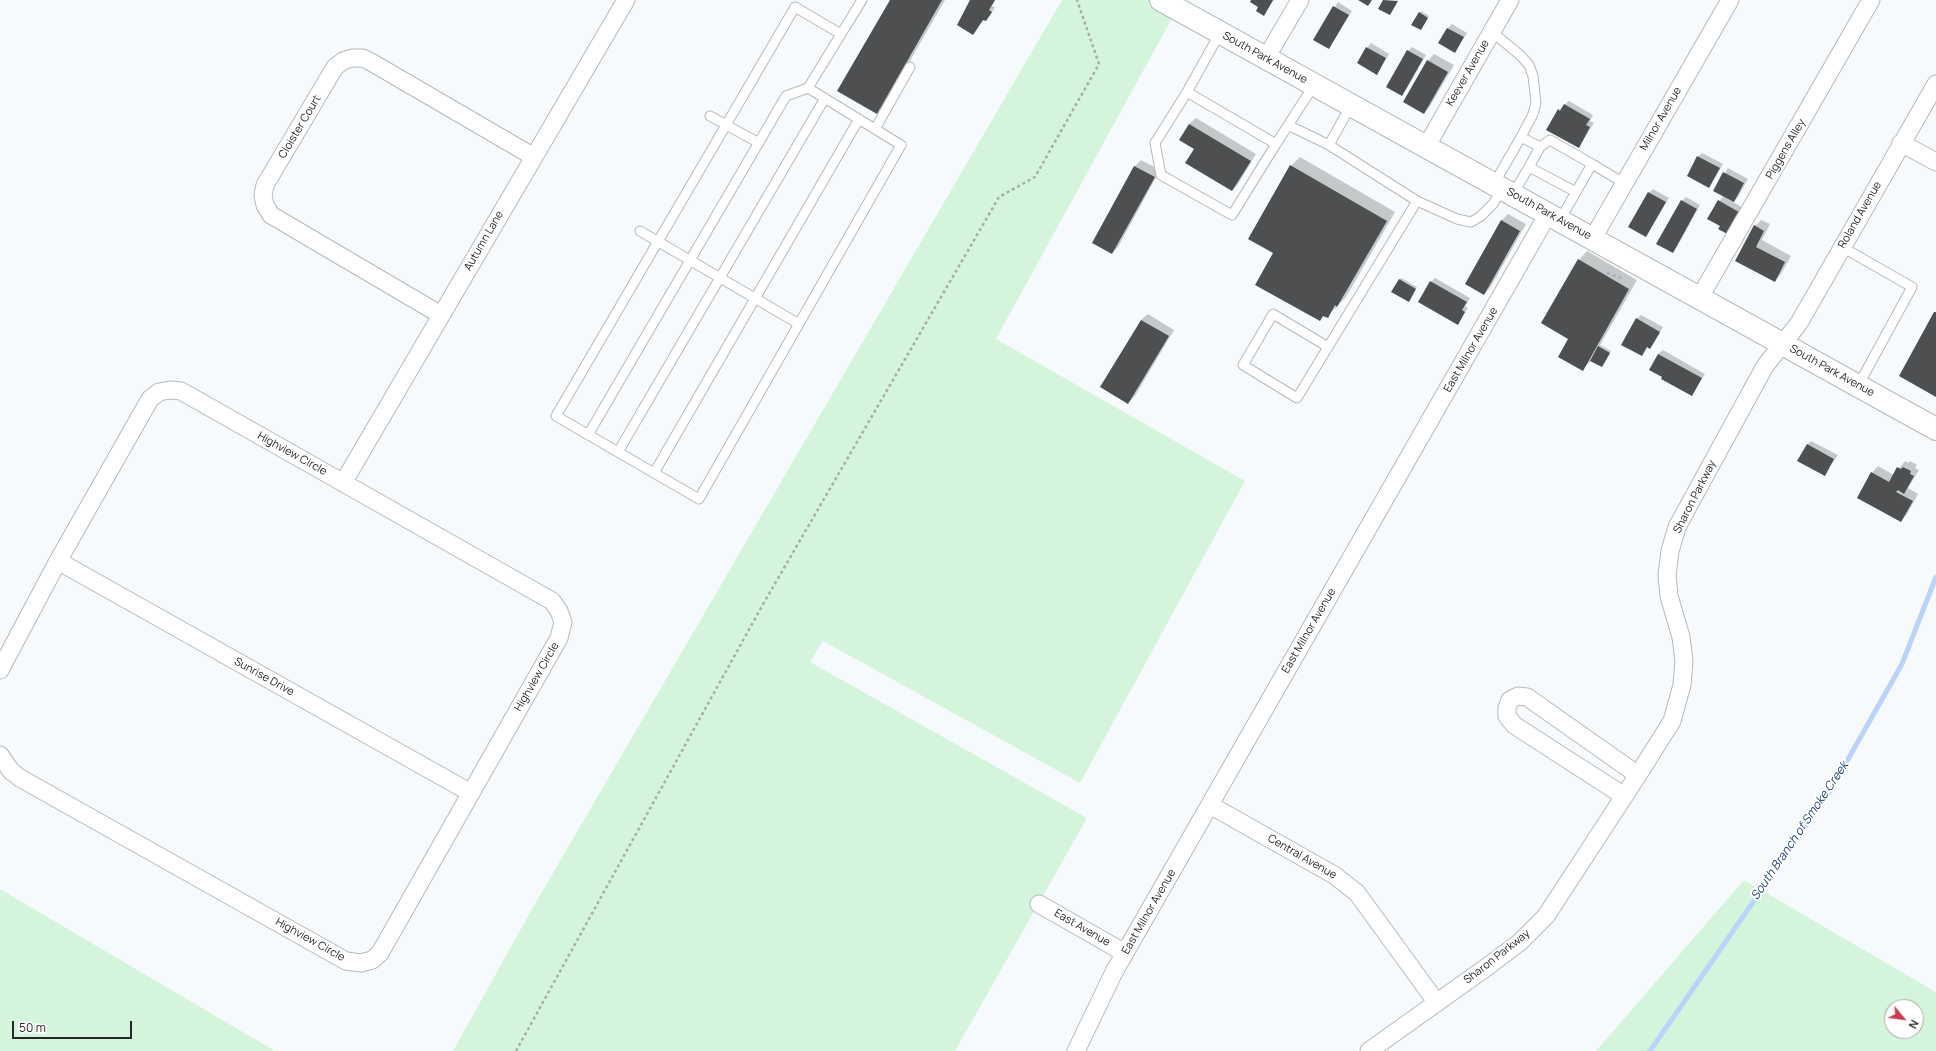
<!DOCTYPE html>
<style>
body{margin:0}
#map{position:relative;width:1936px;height:1051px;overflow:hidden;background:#f7fafc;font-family:Manrope,sans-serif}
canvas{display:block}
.north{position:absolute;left:1884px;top:999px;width:40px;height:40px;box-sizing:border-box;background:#fff;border:1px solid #a8a8a9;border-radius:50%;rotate:119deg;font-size:11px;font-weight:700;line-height:16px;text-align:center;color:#252627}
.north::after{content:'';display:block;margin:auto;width:14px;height:18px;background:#cb3b54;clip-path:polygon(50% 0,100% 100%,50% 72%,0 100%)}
.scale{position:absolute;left:12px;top:1021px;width:120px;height:18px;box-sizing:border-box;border:2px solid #252627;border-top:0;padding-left:5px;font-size:12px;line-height:14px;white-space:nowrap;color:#252627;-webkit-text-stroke:3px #fff;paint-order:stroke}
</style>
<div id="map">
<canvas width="1936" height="1051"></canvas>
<div class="north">N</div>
<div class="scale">50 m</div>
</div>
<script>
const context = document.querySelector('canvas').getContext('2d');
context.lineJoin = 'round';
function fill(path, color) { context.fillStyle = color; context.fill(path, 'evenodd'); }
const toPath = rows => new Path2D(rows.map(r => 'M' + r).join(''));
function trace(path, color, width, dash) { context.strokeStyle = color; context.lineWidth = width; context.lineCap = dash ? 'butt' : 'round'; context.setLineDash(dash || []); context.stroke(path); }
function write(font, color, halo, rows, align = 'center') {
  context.font = font + ' Manrope,sans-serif'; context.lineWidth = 4; context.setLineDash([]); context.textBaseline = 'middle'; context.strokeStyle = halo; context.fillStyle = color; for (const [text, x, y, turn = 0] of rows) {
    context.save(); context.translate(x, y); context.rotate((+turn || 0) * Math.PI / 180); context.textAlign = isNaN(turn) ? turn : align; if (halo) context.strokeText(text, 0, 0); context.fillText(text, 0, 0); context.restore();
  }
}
fill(toPath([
 [1062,0,1182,0,996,339,1245,481,1080,783,823,641,810,662,1087,818,955,1051,453,1051,532,909],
 [1744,880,1936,992,1936,1051,1596,1051],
 [1892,1007,1916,1007,1916,1031,1892,1031],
 [0,889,275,1051,0,1051]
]), '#d4f5dc');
fill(toPath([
 [891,0,945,0,885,104,877,112],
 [972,0,995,0,992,6,995,7,990,16,985,20,984,19,973,34],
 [1252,0,1274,0,1264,14,1260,6],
 [1338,2,1352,11,1328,48,1315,40],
 [1421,11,1429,16,1422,27,1420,13],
 [1452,24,1467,33,1455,52,1448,28],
 [1371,43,1389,54,1377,74,1367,48],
 [1412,47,1426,55,1406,90,1402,94,1408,51],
 [1434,54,1454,65,1430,106,1424,113,1428,61],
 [1569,101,1593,115,1590,121,1594,123,1579,147,1559,110],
 [1196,118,1256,154,1238,184,1232,190,1195,149,1180,140,1189,124],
 [1702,153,1723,164,1709,187,1698,157],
 [1300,157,1395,212,1346,297,1327,317,1324,315,1319,320,1291,166],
 [1141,160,1160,170,1118,247,1112,253,1093,243,1135,166],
 [1728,168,1748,179,1738,197,1733,202,1747,210,1721,226,1708,218,1723,196,1714,191],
 [1653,189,1669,198,1646,236,1649,193],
 [1686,197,1700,205,1677,247,1673,251,1682,201],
 [1508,214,1526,224,1490,288,1484,294,1466,284,1502,220],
 [1761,220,1770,224,1762,240,1791,256,1781,274,1775,281,1737,260,1755,226],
 [1587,251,1637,280,1600,345,1611,351,1604,364,1592,360,1582,369,1570,339,1579,260],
 [1401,278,1417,287,1410,299,1399,280],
 [1435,278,1470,298,1465,306,1468,308,1458,323,1431,282],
 [1148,314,1174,330,1135,396,1128,403,1141,320],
 [1641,315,1663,327,1654,343,1650,347,1648,346,1641,355,1637,319],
 [1663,350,1705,374,1692,395,1658,354],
 [1811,441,1838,455,1824,475,1807,445],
 [1905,461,1908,463,1910,461,1917,465,1915,468,1919,470,1908,488,1918,494,1907,514,1901,521,1872,473,1878,466,1894,475]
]), '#0003');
trace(toPath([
 [1650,1051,1830,791,1902,664,1936,577]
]), '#bad3fa', 5);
fill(toPath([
 [890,0,942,0,877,114,837,91],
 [970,0,995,0,989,10,992,12,986,21,983,20,973,35,957,25],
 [1251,0,1273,0,1264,16,1256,11,1258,7,1250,2],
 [1358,0,1372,0,1368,6],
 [1383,0,1398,1,1390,15,1378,9],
 [1333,6,1349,15,1329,49,1313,40],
 [1419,12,1428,18,1421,30,1411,25],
 [1447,28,1464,37,1455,53,1438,43],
 [1366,47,1386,58,1377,75,1357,63],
 [1407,50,1423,59,1402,96,1386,87],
 [1427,60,1448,72,1424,114,1403,102],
 [1564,104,1590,119,1586,125,1590,127,1579,148,1546,130,1558,109,1560,111],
 [1189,124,1251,161,1232,191,1185,163,1194,149,1179,140],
 [1697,156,1720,168,1709,188,1687,176],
 [1290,165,1387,221,1337,307,1335,305,1328,318,1323,316,1320,321,1255,285,1273,253,1248,239],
 [1134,166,1155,177,1112,254,1092,243],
 [1723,172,1744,183,1734,202,1713,191],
 [1648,192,1666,202,1646,237,1628,227],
 [1681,200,1697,209,1673,253,1656,244],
 [1718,200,1744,215,1731,236,1718,229,1720,226,1707,219],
 [1501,220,1520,231,1484,295,1465,284],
 [1754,225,1764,231,1756,247,1785,262,1775,282,1735,261],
 [1578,259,1629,289,1583,371,1558,357,1568,339,1541,323],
 [1399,279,1416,289,1409,302,1391,292],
 [1430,281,1467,302,1462,310,1465,312,1458,325,1418,302],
 [1934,312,1936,312,1936,397,1899,376],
 [1636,318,1660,332,1650,349,1647,347,1642,356,1621,345],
 [1141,320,1169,336,1128,404,1100,387],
 [1598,346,1610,353,1602,367,1590,361],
 [1658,354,1702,378,1692,396,1661,379,1662,377,1649,370],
 [1807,444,1834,459,1825,476,1797,461],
 [1897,467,1901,469,1903,467,1911,471,1910,474,1914,476,1904,494,1898,490,1896,492,1913,501,1901,522,1857,498,1871,472,1889,482]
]), '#4d4f51');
const service = toPath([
 [1492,32,1520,55,1529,65,1533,76,1536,103,1533,114,1521,137,1540,147,1529,167,1576,192,1560,220],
 [1220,33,1187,92,1276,144,1314,85],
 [841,34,795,7,556,416,699,499,901,145,808,88,841,34,862,0],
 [1187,92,1155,143,1161,175,1232,215,1276,144],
 [710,116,759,143],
 [1288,125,1329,145,1417,201,1457,219,1471,222,1481,216,1493,204,1502,189],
 [875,129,910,67],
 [1329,145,1351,105],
 [1540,147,1550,140,1592,164,1576,192],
 [1592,164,1624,183],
 [1494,184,1521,137],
 [1513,194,1529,167],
 [640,231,799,324],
 [1842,247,1912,287,1858,386],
 [1328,347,1273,314,1243,365,1297,398,1417,201],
 [588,435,786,96,808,88],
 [618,452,825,98],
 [654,473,859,119]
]);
const minor = toPath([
 [1266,58,1300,0],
 [1901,143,1936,162],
 [1426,147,1510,0],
 [1593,238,1730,0],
 [1700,297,1871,0],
 [441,315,271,215,265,205,263,195,265,185,335,67,343,61,352,58,363,58,371,62,534,157],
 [343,483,626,0],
 [58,561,471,793],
 [0,670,58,561,150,399,159,392,170,390,181,391,552,601,559,611,563,622,559,638,380,953,372,960,361,963,346,961,20,778,11,771,0,755],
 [1624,796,1514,725,1507,716,1507,708,1510,700,1518,696,1527,697,1638,775],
 [1210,805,1334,875,1357,893,1437,1003],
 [1039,904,1125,953],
 [1076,1051,1114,972,1548,214],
 [1369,1051,1491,964,1520,942,1546,916,1638,775,1672,721,1682,685,1684,661,1681,637,1669,596,1667,575,1670,551,1677,527,1765,366,1799,323,1936,84]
]);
const primary = toPath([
 [1161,0,1936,429]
]);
trace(service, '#b6b8ba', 11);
trace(minor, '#b6b8ba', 19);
trace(primary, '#b6b8ba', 24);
trace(toPath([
 [1607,273,1621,278],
 [516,1051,762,606,999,197,1035,177,1099,64,1077,0]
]), '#a9abad', 2.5, [3, 3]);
trace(service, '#fff', 9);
trace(minor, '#fff', 17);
trace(primary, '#fff', 22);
write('11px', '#252627', '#fff', [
 ["South Park Avenue",1265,58,29],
 ["Keever Avenue",1468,73,-60],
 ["Milnor Avenue",1661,119,-60],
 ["Cloister Court",300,127,-59],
 ["Piggens Alley",1786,149,-60],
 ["South Park Avenue",1549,214,29],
 ["Roland Avenue",1860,215,-60],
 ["Autumn Lane",484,241,-60],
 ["East Milnor Avenue",1471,350,-60],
 ["South Park Avenue",1832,371,29],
 ["Highview Circle",292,454,29],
 ["Sharon Parkway",1695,497,-63],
 ["East Milnor Avenue",1309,631,-60],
 ["Sunrise Drive",264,677,29],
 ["Highview Circle",537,677,-60],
 ["Central Avenue",1302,857,30],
 ["East Milnor Avenue",1149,912,-60],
 ["East Avenue",1082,928,30],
 ["Highview Circle",310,940,29],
 ["Sharon Parkway",1497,957,-38]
]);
write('italic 12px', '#1d437c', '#fff', [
 ["South Branch of Smoke Creek",1800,831,-56]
]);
</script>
